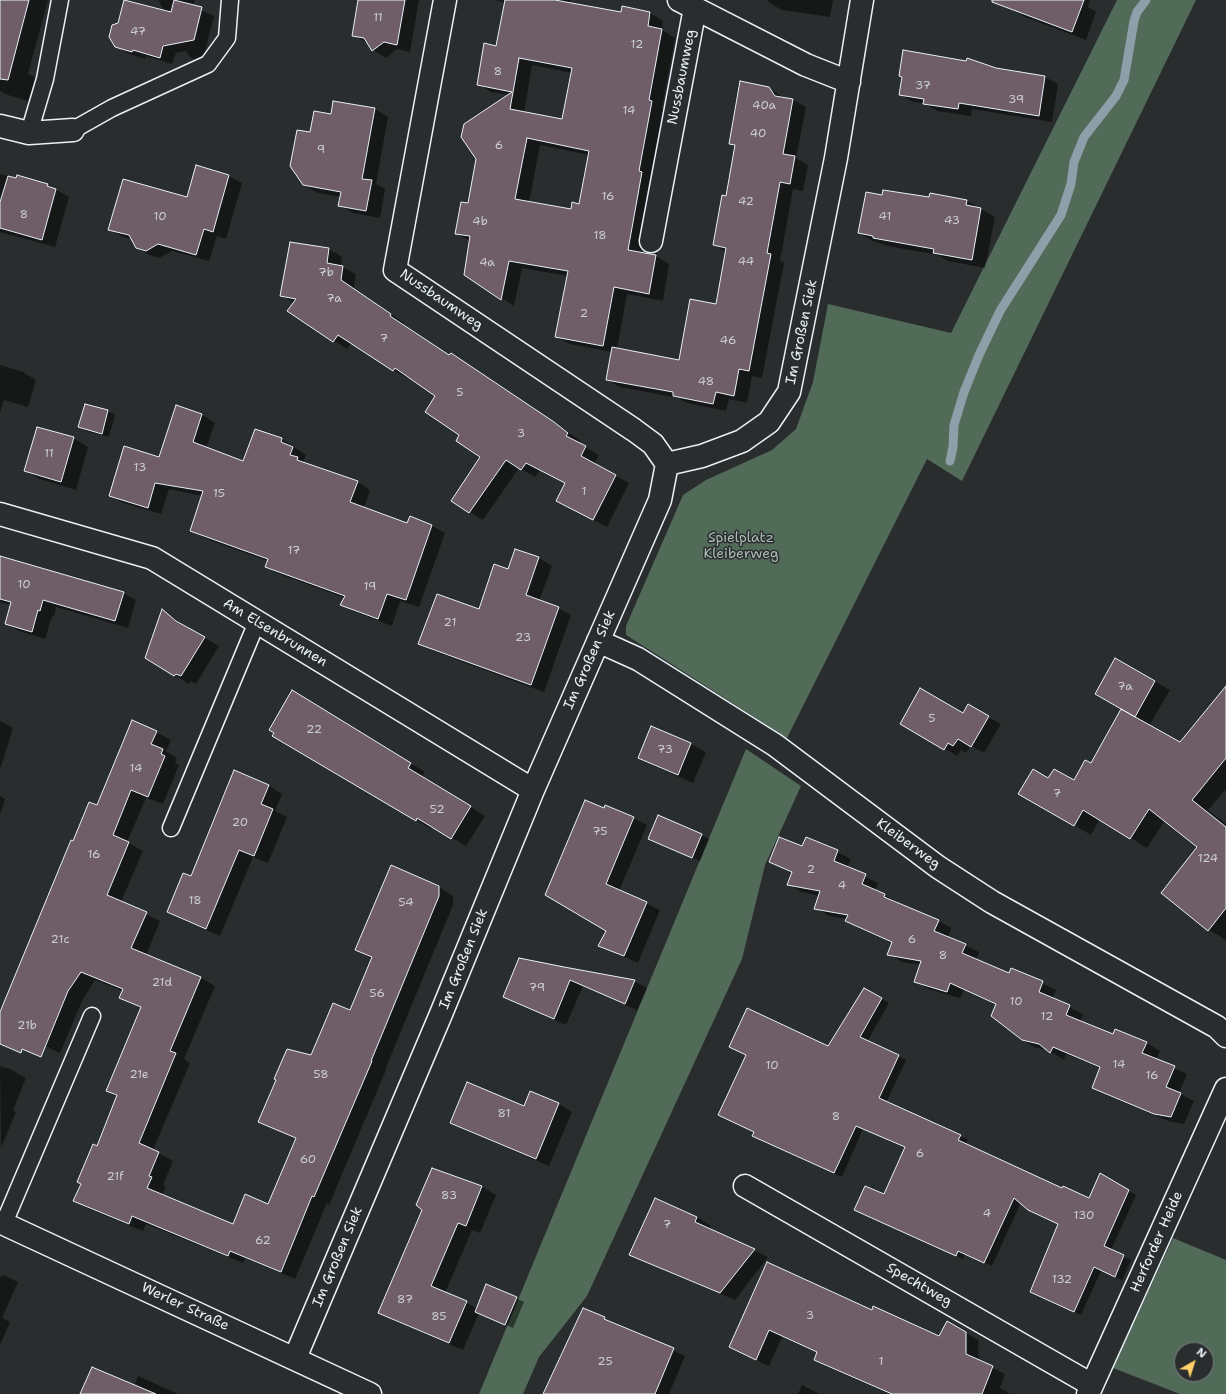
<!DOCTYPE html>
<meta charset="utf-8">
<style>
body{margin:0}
#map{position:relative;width:1226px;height:1394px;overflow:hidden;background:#2a2d2e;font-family:"Shantell Sans",sans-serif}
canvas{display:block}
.north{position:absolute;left:1174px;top:1342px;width:40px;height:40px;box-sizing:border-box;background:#2a2d2e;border:1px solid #767b7f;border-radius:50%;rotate:39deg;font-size:11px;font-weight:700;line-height:16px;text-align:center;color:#e8f1f8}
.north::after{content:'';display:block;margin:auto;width:14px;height:18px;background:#ffd166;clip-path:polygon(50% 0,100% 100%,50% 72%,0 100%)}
</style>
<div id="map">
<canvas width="1226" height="1394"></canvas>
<div class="north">N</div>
</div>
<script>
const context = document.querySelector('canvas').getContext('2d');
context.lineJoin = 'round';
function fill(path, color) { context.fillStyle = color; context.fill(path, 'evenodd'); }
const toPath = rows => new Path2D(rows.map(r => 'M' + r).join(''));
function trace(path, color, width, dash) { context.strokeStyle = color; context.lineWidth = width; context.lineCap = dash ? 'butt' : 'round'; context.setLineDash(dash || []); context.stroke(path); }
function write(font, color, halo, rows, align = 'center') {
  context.font = font + ' "Shantell Sans",sans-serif'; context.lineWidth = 3; context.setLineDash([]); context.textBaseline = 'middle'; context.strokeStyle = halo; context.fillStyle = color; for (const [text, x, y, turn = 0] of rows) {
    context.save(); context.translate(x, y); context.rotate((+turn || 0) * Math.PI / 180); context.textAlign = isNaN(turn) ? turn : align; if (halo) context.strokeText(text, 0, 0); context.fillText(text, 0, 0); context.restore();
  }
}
fill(toPath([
 [1117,0,1196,0,962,481,927,459,787,738,626,635,626,626,683,495,706,480,772,450,796,429,813,382,828,304,951,333],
 [746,749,801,786,765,865,742,959,587,1296,539,1357,523,1394,479,1394],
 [1173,1238,1226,1260,1226,1394,1180,1394,1113,1368],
 [1182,1350,1206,1350,1206,1374,1182,1374]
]), '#526b59');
fill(toPath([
 [0,0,48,0,28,74,38,79,31,102,8,95,0,91],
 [158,0,195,0,193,6,214,16,202,64,190,57,186,51,176,53,172,64,146,56,145,59,129,54,116,46,165,12],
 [359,0,419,0,410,52,397,49,386,58,373,50,369,44,353,35],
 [495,0,571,0,571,4,622,13,623,8,650,13,663,21,662,30,675,38,662,108,665,109,642,253,656,256,669,264,663,301,627,294,617,349,680,362,717,305,726,252,714,245,727,197,736,147,730,144,769,88,784,98,793,100,806,107,796,158,808,165,803,191,793,189,780,261,784,263,762,378,752,376,747,403,729,399,726,411,687,403,678,398,620,387,607,380,612,352,570,344,556,337,568,276,522,268,514,306,465,275,470,241,456,233,469,204,509,95,491,92,478,84,496,47,505,3],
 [532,65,572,73,563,120,524,113],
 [540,145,589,155,580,205,572,210,529,203],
 [768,0,833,0,830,17,782,10,768,2],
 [1014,0,1090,0,1088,7,1096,12,1086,40,1025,17,1011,9],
 [996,69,1045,77,1058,84,1052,122,972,109,971,116,937,111,924,103,913,102,900,94],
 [375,109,388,117,376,184,385,189,380,218,353,213,339,205,341,197,318,193,304,185,311,133,332,115],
 [196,166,229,176,242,183,226,239,217,236,209,261,172,251,159,258,150,255,136,248,132,239,123,237,110,229,187,199],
 [0,174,17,179,18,176,48,185,69,197,55,247,0,232],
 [931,194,967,201,995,217,985,268,948,261,938,255,888,246,873,241,859,233,930,198],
 [291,243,329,249,342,257,341,266,356,274,354,288,404,323,403,324,450,356,464,362,567,431,581,441,580,444,599,455,594,464,629,483,607,527,558,501,566,483,540,470,535,477,519,468,483,520,452,501,481,457,461,435,437,395,408,376,407,378,393,370,352,342,347,349,289,311,294,303,281,295],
 [0,365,23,372,36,380,28,407,4,400,0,413],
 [86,405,108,411,115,415,109,437,86,431,79,427],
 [176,407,202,415,215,423,206,448,244,463,256,430,282,439,306,455,303,462,309,465,358,482,370,490,364,508,408,524,410,518,432,526,445,533,419,607,400,601,392,626,355,612,342,604,345,598,279,574,266,567,268,561,204,538,191,530,203,496,169,489,161,514,123,503,110,496,160,458],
 [73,438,88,447,76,490,40,479,25,471],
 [516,550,539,558,552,566,539,601,558,608,571,615,544,692,433,651,420,644,479,610,508,571],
 [0,557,123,593,136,600,128,628,56,607,54,617,52,616,45,639,19,631,6,624,11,605,0,602],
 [162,610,190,629,219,646,196,684,191,681,189,684,175,675],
 [1116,659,1170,690,1149,726,1180,743,1226,687,1226,789,1208,810,1226,824,1226,940,1209,930,1199,847,1165,820,1147,848,1100,819,1091,835,1020,793,1049,780,1074,782,1091,764,1123,709],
 [307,700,425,772,422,777,485,816,466,846,432,826,431,829,273,735],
 [968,706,1001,724,984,753,971,746,966,753,961,750,957,756,901,724,963,714],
 [0,721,13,728,1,767,0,767],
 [652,727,691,744,706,752,693,783,654,766,639,757],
 [156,732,171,740,166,751,177,758,175,763,179,765,163,804,146,798,127,842,143,851,121,902,160,921,146,955,200,977,215,986,184,1059,190,1063,153,1150,173,1161,163,1185,166,1187,162,1196,233,1226,269,1205,296,1139,260,1122,350,1011,372,959,356,950,439,887,453,896,453,905,385,1070,386,1070,329,1205,327,1203,295,1279,245,1258,243,1263,146,1224,143,1231,89,1209,75,1201,118,1097,107,1090,141,1008,121,997,123,991,95,980,83,999,60,1053,0,1024,0,1014,73,842,97,806],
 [162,749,164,749,159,759],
 [269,786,282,794,275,811,287,817,268,863,253,857,220,936,182,920,168,912,191,877],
 [0,796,5,799,0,815],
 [604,809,633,818,647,825,619,891,660,910,638,963,600,945,607,931,547,895],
 [658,816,709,839,700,861,649,839],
 [807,838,851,859,847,868,878,883,875,891,898,902,897,904,931,935,933,936,939,921,951,928,948,937,979,952,976,960,1010,974,1012,969,1056,990,1052,999,1083,1014,1080,1022,1113,1036,1115,1031,1147,1043,1160,1051,1156,1060,1187,1074,1179,1093,1194,1101,1184,1124,1168,1121,1106,1095,1093,1088,1100,1068,1066,1054,1064,1060,1048,1050,1036,1048,1022,1040,997,1005,964,990,960,998,928,989,915,981,920,965,902,962,889,954,893,943,859,928,846,921,847,919,829,916,816,908,820,896,801,892,788,884,792,873,770,862,803,848],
 [520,959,634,981,647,988,637,1010,583,986,566,1025,504,997],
 [864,989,889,1003,867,1042,906,1060,886,1103,960,1136,968,1140,965,1145,1063,1189,1090,1199,1101,1175,1136,1195,1111,1250,1131,1260,1122,1280,1101,1271,1081,1315,1038,1296,1059,1224,1021,1202,992,1266,966,1254,963,1259,862,1214,884,1195,906,1148,863,1129,842,1177,760,1140,753,1136,755,1132,719,1115,828,1047],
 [0,1066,10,1069,26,1078,13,1110,16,1112,1,1148],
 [559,1104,572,1112,549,1166,465,1130,451,1123,524,1107],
 [432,1169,482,1187,496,1195,480,1233,472,1230,445,1293,477,1308,516,1298,524,1302,513,1328,479,1313,463,1350,393,1320,379,1312,424,1210],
 [656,1199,697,1217,711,1226,710,1230,768,1257,735,1300,645,1262,631,1254],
 [768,1264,872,1311,940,1337,947,1322,978,1340,979,1361,1005,1374,1000,1388,1010,1394,889,1394,828,1367,815,1360,818,1353,782,1337,769,1366,743,1354,730,1347],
 [4,1275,18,1282,2,1318,10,1322,0,1345,0,1277],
 [584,1309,685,1356,669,1394,545,1394],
 [138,1376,178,1394,81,1394,134,1386],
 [802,1385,819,1394,798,1394]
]), '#0007');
trace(toPath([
 [950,461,953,447,954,425,964,392,979,355,1000,311,1061,215,1071,184,1074,162,1084,137,1116,96,1124,80,1134,21,1137,12,1146,0]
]), '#8d9fa9', 9);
const building = toPath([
 [0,0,29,0,8,80,0,79,0,0],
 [124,0,171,12,174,0,202,7,194,40,163,46,160,58,133,50,132,52,115,47,109,37,112,25,118,23,124,0],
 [358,0,405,0,397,45,384,42,372,51,364,38,352,36,358,0],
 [505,0,555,0,621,12,622,6,650,12,648,26,662,29,649,100,652,101,639,171,642,172,628,250,656,255,649,294,614,287,603,346,555,337,568,271,509,261,501,300,464,275,470,236,455,234,461,202,468,203,476,159,461,137,464,124,512,92,477,85,484,43,496,46,505,0],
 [519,58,572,68,562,119,510,109,519,58],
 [527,138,589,151,579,204,572,202,571,209,515,199,527,138],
 [992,0,1084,0,1072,32,992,2,992,0],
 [903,50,966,61,967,58,996,68,1045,76,1039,116,959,103,958,109,923,104,924,99,899,95,902,77,899,76,903,50],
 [740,81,769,87,775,96,793,99,783,154,795,156,790,184,780,182,767,253,771,254,749,371,739,369,734,396,716,392,713,404,673,396,673,392,606,380,612,347,679,360,690,299,716,304,726,248,713,245,722,195,726,196,735,145,729,144,740,81],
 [333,101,375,108,362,179,372,180,366,211,338,206,341,192,303,185,290,166,297,130,310,132,314,111,331,114,333,101],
 [196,165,229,175,213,232,204,229,196,255,158,244,146,251,136,248,129,235,108,230,123,179,187,197,196,165],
 [17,175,48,184,47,186,56,189,42,240,0,228,0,202,8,176,16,178,17,175],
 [883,190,929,197,930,193,967,200,966,205,981,208,972,260,933,253,934,249,873,238,873,236,858,233,866,192,882,195,883,190],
 [290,242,329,248,327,263,343,266,341,280,391,314,390,316,449,355,451,353,554,422,568,433,566,436,586,446,581,456,616,475,593,520,556,501,565,483,526,463,521,470,506,460,469,513,451,501,480,457,456,441,459,435,425,412,435,396,395,368,393,371,338,335,333,342,287,311,296,299,280,296,290,242],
 [85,404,108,410,102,434,78,427,85,404],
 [176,405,202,414,193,442,243,461,255,429,282,438,281,442,293,447,290,455,298,457,297,460,358,481,350,502,407,523,410,516,432,525,406,600,387,594,378,619,340,605,345,596,265,567,268,559,190,531,203,491,155,483,148,508,109,496,124,446,159,457,176,405],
 [37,427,74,437,61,482,24,471,37,427],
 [515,549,539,557,526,595,559,607,531,685,418,644,437,594,479,609,494,564,508,569,515,549],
 [0,556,124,592,115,621,43,600,40,611,38,610,32,632,5,624,11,602,0,599,0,556],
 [162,609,176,621,205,637,181,676,176,674,174,676,145,658,162,609],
 [1115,658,1155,681,1135,717,1095,694,1115,658],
 [1226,686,1226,758,1192,800,1226,827,1226,908,1208,931,1161,893,1197,847,1149,809,1130,839,1083,810,1074,826,1018,794,1033,769,1048,778,1054,769,1074,780,1085,760,1091,763,1121,709,1180,742,1226,686],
 [920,688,963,713,968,704,989,716,971,747,958,739,953,746,948,743,944,750,900,724,920,688],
 [292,690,411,763,408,768,471,806,451,839,417,818,416,821,272,736,274,733,269,730,292,690],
 [132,720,157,731,151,744,163,749,161,754,165,756,148,797,131,790,113,835,129,842,107,895,147,912,131,948,201,977,170,1051,176,1053,139,1143,159,1152,149,1176,152,1177,147,1188,233,1224,245,1194,268,1204,296,1138,258,1122,276,1080,274,1079,287,1049,311,1055,333,1003,350,1010,372,957,355,950,391,865,439,886,439,896,371,1061,372,1061,314,1197,312,1196,281,1272,230,1251,228,1256,132,1216,129,1224,73,1201,81,1184,77,1182,93,1144,97,1146,117,1095,106,1091,141,1007,119,998,123,989,81,972,68,991,41,1057,22,1049,21,1053,0,1044,0,1012,71,840,73,841,89,802,97,805,132,720],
 [651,726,691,743,678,775,638,758,651,726],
 [234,770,269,785,261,804,273,809,254,856,239,850,206,929,167,912,183,873,191,876,234,770],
 [585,800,604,808,605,805,634,817,606,884,647,902,624,956,598,946,606,931,545,895,585,800],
 [658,815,702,834,692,858,648,839,658,815],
 [779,837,802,846,806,837,838,850,834,861,866,874,862,884,885,894,884,897,939,920,934,931,966,944,962,953,1009,973,1011,968,1043,981,1039,992,1070,1005,1066,1015,1113,1034,1115,1029,1147,1042,1142,1053,1175,1066,1166,1087,1181,1093,1171,1117,1154,1114,1092,1088,1100,1067,1053,1047,1050,1053,1039,1044,1022,1040,991,1016,996,1004,950,983,947,992,914,982,921,961,887,955,892,942,845,921,848,915,814,909,820,891,787,885,792,872,769,862,779,837],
 [519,958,564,967,635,980,625,1004,570,980,554,1019,503,997,519,958],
 [864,988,882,998,860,1037,899,1055,879,1098,961,1135,958,1140,1062,1188,1063,1186,1089,1198,1100,1173,1129,1190,1104,1246,1124,1255,1115,1277,1094,1267,1074,1312,1030,1292,1058,1224,1028,1210,1014,1198,984,1263,958,1251,956,1256,854,1210,865,1186,884,1194,905,1147,856,1126,834,1173,752,1136,754,1132,718,1115,746,1055,729,1047,747,1008,828,1046,864,988],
 [467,1082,524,1106,530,1091,559,1103,536,1159,450,1123,467,1082],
 [432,1168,482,1186,466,1226,458,1223,431,1286,467,1301,449,1343,378,1313,422,1210,416,1205,432,1168],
 [655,1198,697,1217,695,1222,755,1249,720,1293,629,1255,655,1198],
 [767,1262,872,1310,873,1306,939,1336,947,1321,966,1332,966,1354,993,1366,982,1394,892,1394,814,1360,817,1352,769,1330,756,1360,729,1347,767,1262],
 [486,1284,517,1297,505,1325,475,1312,486,1284],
 [583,1308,605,1317,604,1319,674,1348,655,1394,543,1394,583,1308],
 [92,1367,156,1394,80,1394,92,1367]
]);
fill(building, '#6f5e67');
trace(building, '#e8f1f8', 1);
const lane = toPath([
 [73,130,112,108,208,64,227,38,230,0],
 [29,133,45,79,60,0],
 [171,828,257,622],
 [4,1223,92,1016]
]);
const street = toPath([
 [445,0,395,270,634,430,653,444,667,464],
 [679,0,806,65,849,82],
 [0,126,29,133,73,130],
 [651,241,695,8],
 [0,514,152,558,533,790],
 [598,641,638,659,775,745,938,867,992,902,1217,1027,1226,1036],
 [745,1186,1092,1385],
 [295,1358,441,1014,533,790,660,500,667,464,702,456,742,441,769,422,789,392,836,158,862,0],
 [1088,1394,1226,1089]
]);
const secondary = toPath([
 [0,1222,370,1394]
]);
trace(lane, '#e8f1f8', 19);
trace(street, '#e8f1f8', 25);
trace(secondary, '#e8f1f8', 25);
trace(lane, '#2a2d2e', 16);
trace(street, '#2a2d2e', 22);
trace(secondary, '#2a2d2e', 22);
write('12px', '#caccd4', null, [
 ["11",378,18],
 ["47",138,32],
 ["12",637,45],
 ["8",498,72],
 ["37",923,86],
 ["39",1016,100],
 ["40a",764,106],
 ["14",629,111],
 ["40",758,134],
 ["6",499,146],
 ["9",321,150],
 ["16",608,197],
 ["42",746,202],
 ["8",24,215],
 ["10",160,217],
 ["41",885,217],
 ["43",952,221],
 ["4b",480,222],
 ["18",600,236],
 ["44",746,262],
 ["4a",487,263],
 ["7b",326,273],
 ["7a",334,299],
 ["2",584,314],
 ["7",384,339],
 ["46",728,341],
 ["48",706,382],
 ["5",460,393],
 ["3",521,434],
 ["11",49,454],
 ["13",140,468],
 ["1",584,492],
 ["15",219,494],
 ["17",294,551],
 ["10",24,585],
 ["19",370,587],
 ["21",450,623],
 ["23",523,638],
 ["7a",1125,687],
 ["5",932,719],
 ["22",314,730],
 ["73",665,750],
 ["14",136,769],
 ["7",1057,794],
 ["52",437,810],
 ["20",240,823],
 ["75",600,832],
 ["16",94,855],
 ["124",1208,859],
 ["2",811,870],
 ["4",842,886],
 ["18",195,901],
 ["54",406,903],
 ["21c",60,940],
 ["6",912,940],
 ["8",943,956],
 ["21d",162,983],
 ["79",537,988],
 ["56",377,994],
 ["10",1016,1002],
 ["12",1047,1017],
 ["21b",27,1026],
 ["14",1119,1065],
 ["10",772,1066],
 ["21e",139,1075],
 ["58",321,1075],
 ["16",1152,1076],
 ["81",504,1114],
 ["8",836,1117],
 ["6",920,1154],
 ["60",308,1160],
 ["21f",115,1177],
 ["83",449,1196],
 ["4",987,1214],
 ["130",1084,1216],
 ["7",667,1225],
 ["62",263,1241],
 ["132",1062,1280],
 ["87",405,1300],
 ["3",810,1316],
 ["85",439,1317],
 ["25",605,1362],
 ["1",881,1362]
]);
write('14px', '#e8f1f8', '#2a2d2e', [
 ["Nussbaumweg",682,77,-79],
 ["Nussbaumweg",441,300,34],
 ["Im Großen Siek",802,332,-78],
 ["Am Elsenbrunnen",275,633,31],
 ["Im Großen Siek",590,660,-66],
 ["Kleiberweg",908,844,36],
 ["Im Großen Siek",464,959,-68],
 ["Herforder Heide",1157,1242,-66],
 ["Im Großen Siek",338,1257,-67],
 ["Spechtweg",919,1285,30],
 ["Werler Straße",185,1307,25]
]);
write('14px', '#acbbb8', '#2a2d2e', [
 ["Spielplatz",741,538],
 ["Kleiberweg",741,554]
]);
</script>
